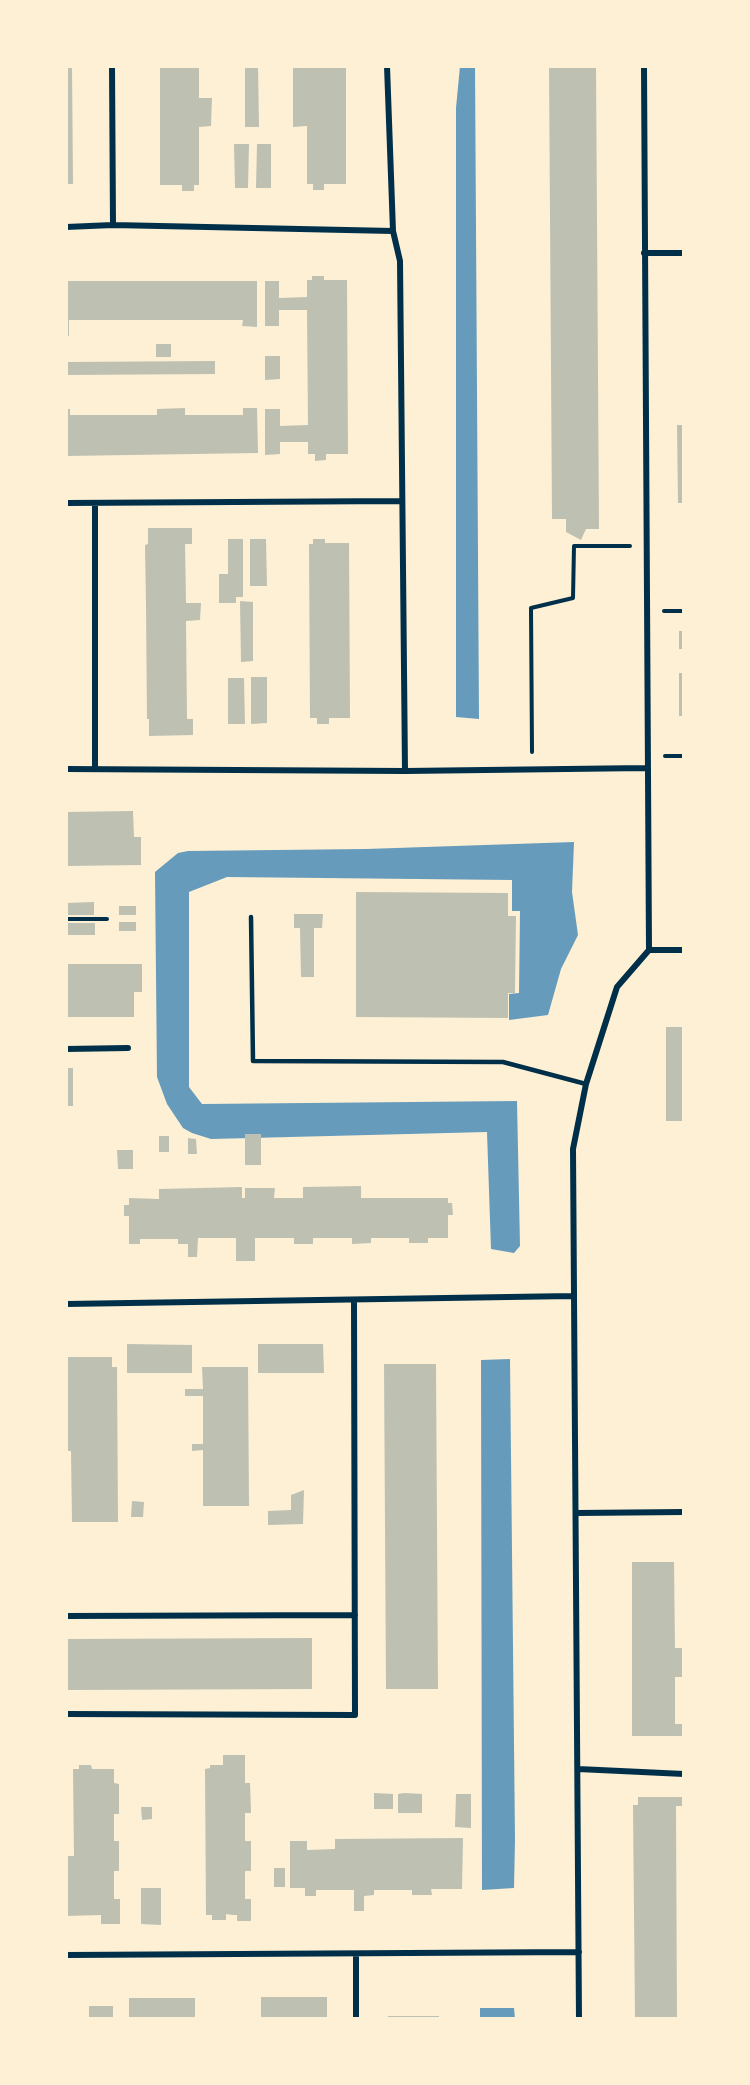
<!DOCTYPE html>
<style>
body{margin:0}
#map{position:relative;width:750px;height:2085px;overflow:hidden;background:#fdf0d5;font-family:"Source Serif 4",serif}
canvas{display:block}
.frame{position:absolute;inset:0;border:68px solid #fdf0d5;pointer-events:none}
</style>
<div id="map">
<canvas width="750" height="2085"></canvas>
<div class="frame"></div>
</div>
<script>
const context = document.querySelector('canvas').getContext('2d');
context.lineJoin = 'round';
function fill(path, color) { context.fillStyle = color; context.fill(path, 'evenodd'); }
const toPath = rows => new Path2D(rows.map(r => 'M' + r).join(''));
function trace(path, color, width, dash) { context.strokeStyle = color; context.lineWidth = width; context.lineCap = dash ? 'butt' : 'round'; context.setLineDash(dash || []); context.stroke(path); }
fill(toPath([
 [460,66,475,66,479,719,456,717,456,108],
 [574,842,572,892,578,935,561,969,548,1015,509,1020,509,994,519,993,520,911,512,911,512,880,227,877,189,892,189,1087,202,1104,517,1101,520,1246,514,1253,491,1249,487,1132,211,1139,192,1133,183,1128,167,1104,157,1077,155,872,178,853,188,851,366,849],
 [510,1359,515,1840,514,1888,482,1890,481,1360],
 [480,2008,514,2008,515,2019,480,2019]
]), '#669bbc');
fill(toPath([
 [66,66,72,66,73,184,66,184],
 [160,66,199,66,199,98,212,98,211,126,199,127,199,185,194,185,194,191,182,191,182,185,160,185],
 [245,66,258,66,259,127,245,127],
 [293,66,346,66,346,184,324,184,324,190,313,190,313,184,307,184,307,126,293,127],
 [549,66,596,66,599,529,586,529,581,540,566,532,566,519,552,519],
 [234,144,249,144,248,188,235,188],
 [257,144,271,144,271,188,256,188],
 [312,276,324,276,324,280,347,280,348,454,326,454,326,460,315,461,315,454,308,454,308,442,280,442,280,454,265,455,265,409,280,409,280,426,308,425,307,310,279,310,279,326,265,326,265,281,279,281,279,298,307,297,307,280,312,280],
 [66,281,257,281,257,327,242,326,243,320,69,320,69,336,66,336],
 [156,344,171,344,171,357,156,357],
 [265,356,280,356,280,379,265,380],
 [215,361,215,374,66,375,66,362],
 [185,408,185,415,243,415,243,408,257,408,258,453,66,456,66,409,70,409,70,415,157,415,157,409],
 [677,425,684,425,684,503,678,503],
 [148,528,192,528,192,544,185,544,186,603,201,603,200,620,186,621,187,719,193,719,193,735,149,736,149,719,147,719,146,604,145,545,148,544],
 [228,539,243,539,243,597,236,597,236,603,219,603,219,574,228,574],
 [250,539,266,539,267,586,250,586],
 [313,539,325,539,325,543,349,543,350,718,329,718,329,724,317,724,317,718,310,718,309,544,313,544],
 [240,601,253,602,253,661,241,662],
 [679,631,684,631,684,649,679,649],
 [679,673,684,673,684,716,679,716],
 [251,677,267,677,267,723,251,724],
 [228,678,244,678,245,724,228,724],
 [133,811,134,837,141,837,141,865,66,866,66,812],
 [356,892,508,893,508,916,516,916,515,993,508,993,508,1018,356,1017],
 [94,902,94,915,66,915,66,903],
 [119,906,136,906,136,915,119,915],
 [294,914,323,914,322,928,314,928,314,977,301,977,300,928,294,928],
 [119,922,136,922,136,931,119,931],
 [66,923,95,923,95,935,66,935],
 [66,964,142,964,142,992,134,992,134,1017,66,1017],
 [666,1027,684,1027,684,1121,666,1121],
 [66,1068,73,1068,73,1106,66,1106],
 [245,1134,261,1134,261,1165,245,1165],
 [159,1136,169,1136,169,1152,159,1152],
 [188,1138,196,1139,197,1154,188,1154],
 [117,1150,133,1150,133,1169,118,1169],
 [361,1186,361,1198,448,1198,448,1203,452,1203,453,1215,448,1215,448,1238,428,1238,428,1243,409,1243,409,1238,371,1238,371,1243,352,1244,352,1238,313,1238,313,1244,294,1244,294,1238,255,1238,255,1261,236,1261,236,1238,198,1238,197,1257,188,1257,188,1244,178,1244,178,1239,140,1239,140,1244,129,1244,129,1216,124,1216,124,1205,129,1205,129,1198,159,1199,159,1189,242,1187,242,1198,245,1198,245,1188,275,1188,274,1198,303,1198,303,1187],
 [127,1344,192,1345,192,1373,127,1373],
 [258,1344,323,1344,324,1373,258,1373],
 [66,1357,112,1357,112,1367,117,1367,118,1522,72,1522,71,1451,66,1451],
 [384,1364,436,1364,438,1689,386,1689],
 [202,1367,248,1367,249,1506,203,1506,203,1450,192,1451,192,1444,203,1444,203,1396,185,1396,185,1389,203,1389],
 [304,1490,303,1524,268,1525,268,1511,291,1510,291,1495],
 [132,1501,144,1502,143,1517,131,1517],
 [632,1562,674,1562,675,1648,684,1648,684,1677,675,1677,675,1724,684,1724,684,1736,632,1736],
 [312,1638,312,1689,66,1690,66,1639],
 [223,1755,245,1755,245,1783,250,1783,251,1813,245,1813,245,1841,251,1841,251,1871,245,1871,245,1899,251,1899,251,1921,237,1921,237,1915,233,1915,226,1914,226,1920,212,1920,212,1915,206,1915,205,1769,210,1768,210,1765,223,1765],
 [79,1765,91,1765,92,1769,114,1769,114,1783,119,1784,119,1814,114,1814,114,1841,119,1841,119,1871,114,1871,114,1899,120,1899,120,1924,101,1924,101,1915,66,1916,66,1856,74,1856,73,1769,79,1769],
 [374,1793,393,1794,393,1809,374,1809],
 [404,1793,422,1794,422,1813,398,1813,398,1794],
 [456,1794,471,1794,471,1828,455,1827],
 [638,1797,684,1797,684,1806,676,1806,677,2019,635,2019,633,1805,638,1805],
 [141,1807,152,1807,152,1819,142,1820],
 [463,1838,462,1889,431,1889,432,1895,412,1895,412,1890,374,1890,374,1895,364,1896,364,1911,354,1911,354,1890,316,1890,316,1896,305,1896,305,1888,290,1888,290,1841,307,1841,307,1850,335,1849,335,1839],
 [274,1868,285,1868,285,1887,274,1887],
 [141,1888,161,1888,161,1925,141,1924],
 [261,1997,327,1997,327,2019,261,2019],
 [129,1998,195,1998,195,2019,129,2019],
 [89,2006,113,2006,113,2019,89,2019],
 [388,2016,439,2016,439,2019,388,2019]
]), '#bec0b2');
trace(toPath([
 [664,611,684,611],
 [532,752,531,608,573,598,574,546,630,546],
 [665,756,684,756],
 [66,919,107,919]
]), '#003049', 4);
trace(toPath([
 [251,917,253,1061,503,1062,586,1084]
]), '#003049', 4.5);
trace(toPath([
 [112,66,113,225],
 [387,66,393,231,400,261,405,771],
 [644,66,649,950],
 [66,227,113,225,393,231],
 [644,253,684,253],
 [66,503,401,501],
 [66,769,405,771,646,768],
 [95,769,95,504],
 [649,950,684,950],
 [66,1049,128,1048],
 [66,1304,572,1296],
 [577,1513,684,1512],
 [66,1616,355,1615],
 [66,1714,355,1715,354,1301],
 [578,1769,684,1774],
 [66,1955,579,1952],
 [356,2019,356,1955],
 [579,2019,573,1149,586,1084,617,987,649,950]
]), '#003049', 6);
</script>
